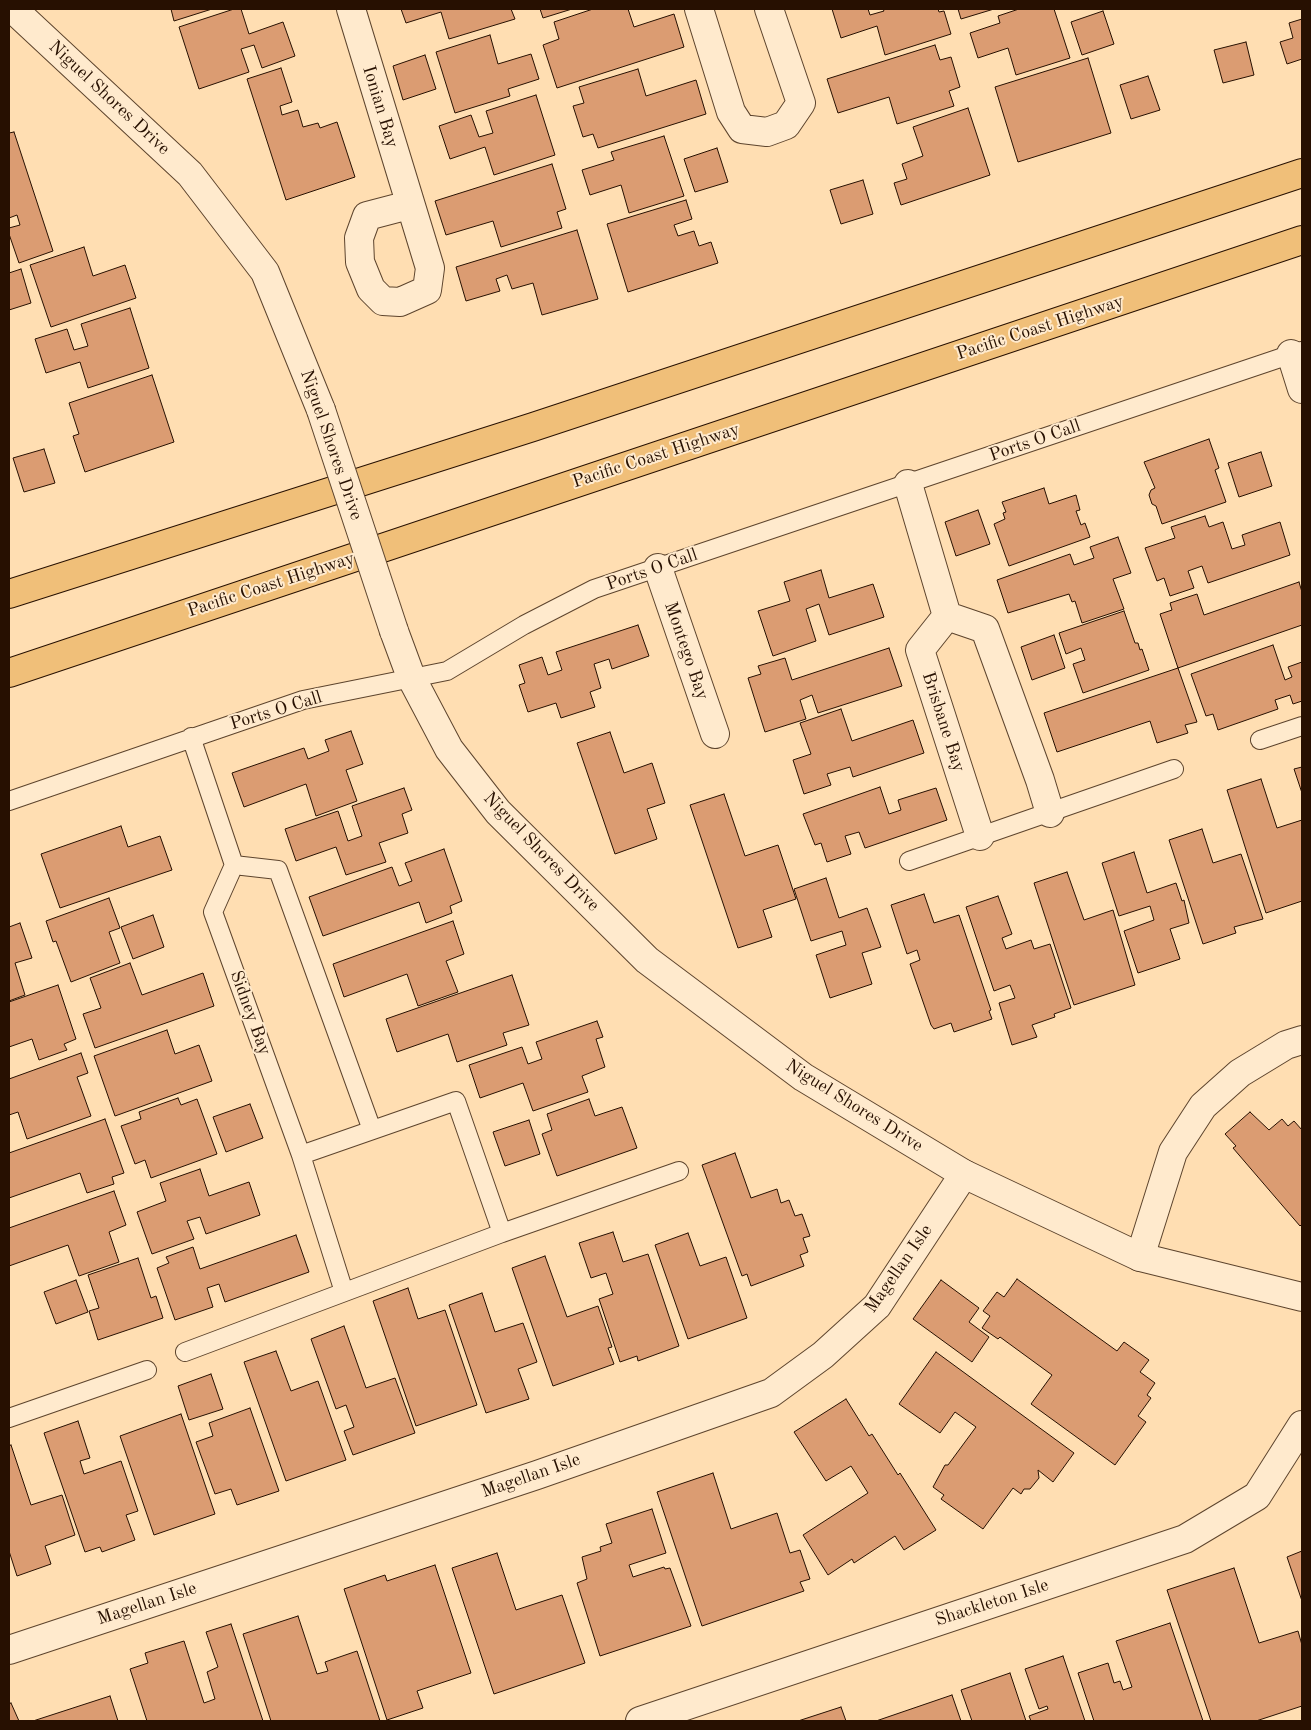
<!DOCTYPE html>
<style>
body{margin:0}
#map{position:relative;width:1311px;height:1730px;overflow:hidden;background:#ffdeb2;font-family:"Old Standard TT",serif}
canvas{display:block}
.frame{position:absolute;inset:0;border:10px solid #271001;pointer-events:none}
</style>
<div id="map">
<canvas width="1311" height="1730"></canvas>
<div class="frame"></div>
</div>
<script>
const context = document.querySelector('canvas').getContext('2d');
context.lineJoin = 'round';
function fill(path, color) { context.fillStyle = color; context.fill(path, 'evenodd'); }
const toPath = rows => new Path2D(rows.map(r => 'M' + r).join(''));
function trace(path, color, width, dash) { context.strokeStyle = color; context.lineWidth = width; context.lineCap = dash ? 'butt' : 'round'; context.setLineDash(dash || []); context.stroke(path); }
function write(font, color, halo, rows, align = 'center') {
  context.font = font + ' "Old Standard TT",serif'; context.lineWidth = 4; context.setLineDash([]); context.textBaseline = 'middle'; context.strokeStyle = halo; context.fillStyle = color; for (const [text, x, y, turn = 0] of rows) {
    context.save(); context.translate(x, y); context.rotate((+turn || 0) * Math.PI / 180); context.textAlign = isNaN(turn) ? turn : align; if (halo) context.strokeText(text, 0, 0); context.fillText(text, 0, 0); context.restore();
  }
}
const building = toPath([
 [171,9,212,9,174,21,171,9],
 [234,9,241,9,249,34,283,22,295,56,262,68,254,45,241,49,249,72,199,89,179,27,234,9],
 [401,9,511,9,515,19,449,39,441,12,406,23,401,9],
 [540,9,572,9,543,18,540,9],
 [593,9,628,9,634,27,674,14,684,47,557,88,543,45,559,39,554,22,593,9],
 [832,9,868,9,870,15,884,11,883,9,938,9,939,12,944,11,951,34,885,55,877,26,841,38,832,9],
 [958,9,994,9,961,19,958,9],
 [1019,9,1054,9,1070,58,1016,75,1008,48,978,58,970,33,1000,23,998,16,1019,9],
 [1103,11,1114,44,1082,55,1071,22,1103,11],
 [1302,19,1302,59,1287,64,1280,42,1293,38,1289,23,1302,19],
 [490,35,498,64,531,54,539,79,508,89,510,96,455,113,436,52,490,35],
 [1246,42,1254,75,1223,83,1214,50,1246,42],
 [935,45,940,60,951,57,960,87,949,91,954,106,897,124,889,97,838,113,827,79,935,45],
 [425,55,436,89,403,100,393,66,425,55],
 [1088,58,1111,133,1018,162,995,87,1088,58],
 [281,68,292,102,280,106,282,115,298,110,303,127,318,123,320,128,337,122,355,177,286,200,247,79,281,68],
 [638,69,646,96,696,80,706,114,598,148,593,134,583,137,573,106,584,103,579,87,638,69],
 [1148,76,1160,110,1131,119,1120,85,1148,76],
 [536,95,555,155,494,175,485,147,450,159,439,126,471,115,479,137,493,133,486,111,536,95],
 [968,108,990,175,901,205,894,183,907,179,902,164,923,156,913,127,968,108],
 [14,132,53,251,19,263,9,234,9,228,20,225,17,215,9,218,9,133,14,132],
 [664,136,684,196,629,213,621,185,590,195,582,170,614,160,611,152,664,136],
 [717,148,728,182,695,192,684,159,717,148],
 [552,164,566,209,557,212,562,228,501,247,493,221,446,235,435,201,552,164],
 [863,180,873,214,841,224,830,190,863,180],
 [686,200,692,219,674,225,678,236,694,231,699,246,711,242,718,263,628,292,607,224,686,200],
 [577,230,598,299,542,315,533,283,512,289,507,275,496,279,500,291,466,301,456,267,577,230],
 [84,247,93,276,125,265,136,298,51,327,30,265,84,247],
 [21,269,31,303,9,310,9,273,21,269],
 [130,308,149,368,88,388,80,362,46,373,35,339,67,329,74,350,88,346,81,324,130,308],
 [152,375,174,442,85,472,73,436,79,434,69,403,152,375],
 [1209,439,1219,468,1215,470,1226,502,1162,524,1156,506,1152,504,1149,495,1151,490,1155,488,1144,462,1209,439],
 [44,449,55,483,24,492,13,458,44,449],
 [1261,452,1272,486,1239,497,1228,463,1261,452],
 [1044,488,1049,504,1076,495,1080,510,1076,511,1081,525,1085,523,1090,537,1009,566,994,524,1005,519,1003,513,1006,512,1002,502,1044,488],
 [978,510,990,544,956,556,945,522,978,510],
 [1205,516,1209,527,1223,522,1232,549,1245,545,1242,535,1280,522,1290,555,1208,583,1202,566,1188,571,1194,588,1170,596,1164,578,1157,581,1145,548,1175,538,1171,527,1205,516],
 [1118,537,1131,573,1113,579,1124,609,1082,623,1075,601,1072,602,1069,594,1008,613,997,580,1070,554,1074,565,1094,558,1090,547,1118,537],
 [821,570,829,598,873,584,884,617,829,635,819,604,806,609,816,641,773,656,758,611,790,601,784,582,821,570],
 [1299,582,1302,592,1302,625,1178,668,1160,614,1172,610,1170,603,1197,594,1204,615,1299,582],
 [1124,611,1135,643,1138,643,1140,650,1142,649,1149,670,1083,693,1073,664,1085,660,1081,648,1066,654,1059,633,1124,611],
 [638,625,649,656,612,669,609,659,594,664,601,688,590,692,595,707,561,718,556,703,528,712,519,685,525,683,519,665,542,657,548,675,562,670,556,652,638,625],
 [1054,635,1065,668,1032,680,1021,647,1054,635],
 [1273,645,1285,680,1292,677,1288,667,1302,662,1302,701,1293,704,1290,695,1275,700,1278,709,1218,730,1213,714,1206,716,1191,674,1273,645],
 [889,648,902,686,818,713,812,695,800,700,806,719,765,732,748,678,761,674,758,666,785,658,792,680,889,648],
 [1178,668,1197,722,1185,725,1188,733,1157,743,1150,721,1057,752,1044,713,1178,668],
 [841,709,852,741,913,720,924,753,853,777,850,767,827,774,831,785,804,794,793,760,811,754,800,723,841,709],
 [351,731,363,764,346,770,357,801,316,816,306,784,244,807,232,773,304,748,308,759,329,751,325,740,351,731],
 [610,732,624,773,652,763,665,803,647,809,657,839,615,854,577,743,610,732],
 [1302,767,1302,793,1294,769,1302,767],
 [1261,779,1277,828,1302,820,1302,901,1266,913,1227,790,1261,779],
 [880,787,889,814,901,810,898,800,936,788,947,820,865,848,859,832,845,836,851,854,827,862,821,843,815,845,803,814,880,787],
 [404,788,412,810,402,814,408,833,379,843,386,862,346,875,336,847,296,861,285,829,338,811,348,841,362,836,352,806,404,788],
 [724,794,745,856,778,845,796,899,763,910,772,937,738,948,690,805,724,794],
 [121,826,128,847,160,836,172,870,60,908,41,854,121,826],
 [1202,829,1213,863,1241,854,1263,919,1234,927,1236,933,1203,944,1169,840,1202,829],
 [444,849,462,901,450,906,452,913,426,923,419,902,323,936,309,897,392,867,399,886,412,881,405,863,444,849],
 [1134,852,1147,893,1176,883,1182,901,1184,900,1189,923,1170,929,1180,959,1138,973,1124,931,1154,920,1150,906,1119,916,1102,863,1134,852],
 [1067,872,1084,920,1113,910,1135,985,1074,1005,1034,883,1067,872],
 [826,878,839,918,867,908,881,947,862,953,872,984,830,998,816,955,846,945,842,931,811,941,794,889,826,878],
 [924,894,934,923,959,915,991,1010,989,1011,992,1019,954,1032,951,1023,934,1029,931,1025,910,964,920,960,917,950,907,954,891,905,924,894],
 [998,896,1012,934,1002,938,1006,949,1031,940,1034,949,1050,944,1071,1008,1054,1014,1055,1017,1032,1025,1037,1037,1012,1045,999,1003,1015,998,1010,985,994,991,966,907,998,896],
 [109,898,120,928,109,932,120,963,71,982,56,941,53,942,46,921,109,898],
 [153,915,164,947,133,959,121,927,153,915],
 [453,921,464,954,446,961,458,992,418,1006,407,974,344,997,333,964,453,921],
 [20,923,32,958,15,963,25,995,9,1001,9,927,20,923],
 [130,963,142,995,203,973,214,1006,95,1048,83,1014,101,1008,90,978,130,963],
 [512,975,529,1025,503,1033,507,1045,457,1062,448,1034,397,1052,386,1019,512,975],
 [58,985,76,1039,64,1044,67,1050,39,1060,32,1039,9,1047,9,1002,58,985],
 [597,1021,603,1037,596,1039,605,1067,582,1076,588,1092,533,1111,523,1083,480,1098,469,1065,522,1047,528,1064,542,1059,536,1042,597,1021],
 [167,1030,175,1054,199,1045,212,1081,115,1116,94,1056,167,1030],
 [81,1053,88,1073,77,1077,91,1116,27,1139,18,1112,9,1115,9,1079,81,1053],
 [178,1098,181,1105,197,1099,217,1154,151,1178,145,1160,135,1164,121,1126,141,1119,139,1112,178,1098],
 [589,1099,595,1116,622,1107,637,1148,557,1176,542,1134,552,1130,547,1114,589,1099],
 [250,1104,263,1138,226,1152,213,1117,250,1104],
 [1250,1112,1269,1130,1282,1119,1288,1126,1294,1121,1302,1130,1302,1224,1300,1226,1233,1148,1236,1146,1225,1134,1250,1112],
 [105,1119,124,1173,112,1177,114,1184,87,1193,80,1173,9,1198,9,1153,105,1119],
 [529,1120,540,1154,505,1166,493,1132,529,1120],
 [735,1153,751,1198,777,1189,781,1203,789,1200,795,1216,802,1214,810,1236,803,1238,808,1252,800,1255,804,1266,751,1286,747,1274,742,1276,702,1165,735,1153],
 [200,1169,209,1196,249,1182,260,1215,206,1234,200,1217,187,1221,194,1239,152,1254,137,1212,166,1201,160,1183,200,1169],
 [114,1191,126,1225,109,1232,119,1262,79,1276,68,1245,9,1266,9,1228,114,1191],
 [613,1232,623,1262,648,1254,679,1346,638,1361,637,1356,620,1362,599,1299,613,1294,606,1273,591,1278,579,1243,613,1232],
 [688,1233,700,1266,726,1257,747,1318,688,1339,655,1245,688,1233],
 [296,1235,309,1272,225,1302,219,1284,207,1288,213,1307,175,1320,157,1268,169,1263,166,1257,193,1247,200,1269,296,1235],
 [545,1256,567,1317,598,1306,612,1347,608,1348,614,1364,553,1386,512,1268,545,1256],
 [138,1258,151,1298,156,1296,163,1318,98,1340,89,1311,99,1308,88,1275,138,1258],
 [1017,1279,1117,1351,1124,1342,1149,1360,1140,1372,1155,1383,1147,1395,1151,1398,1138,1416,1146,1422,1115,1465,1031,1404,1052,1375,1000,1337,998,1339,982,1328,990,1316,983,1311,997,1292,1004,1297,1017,1279],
 [76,1280,88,1312,56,1324,44,1292,76,1280],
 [941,1280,979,1308,969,1322,989,1337,972,1362,913,1319,941,1280],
 [408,1288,418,1319,445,1310,477,1405,416,1426,373,1301,408,1288],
 [482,1293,495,1332,523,1323,537,1362,518,1369,529,1399,486,1413,449,1305,482,1293],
 [344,1326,366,1388,395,1378,415,1433,353,1455,344,1431,354,1427,346,1405,336,1409,311,1339,344,1326],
 [276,1351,291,1391,318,1381,346,1460,286,1481,244,1362,276,1351],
 [936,1352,1074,1453,1053,1482,1038,1470,1039,1478,1030,1489,1024,1489,1021,1494,1013,1488,983,1529,941,1499,944,1495,933,1487,945,1465,948,1465,976,1427,955,1412,940,1433,899,1404,936,1352],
 [211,1374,223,1409,189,1420,178,1386,211,1374],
 [846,1399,869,1436,872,1434,898,1475,900,1473,936,1530,904,1550,895,1536,854,1563,852,1559,828,1575,803,1535,868,1493,851,1466,826,1481,794,1432,846,1399],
 [250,1408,279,1491,237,1505,231,1489,215,1494,196,1442,213,1436,209,1423,250,1408],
 [181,1414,215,1514,154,1535,120,1436,181,1414],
 [78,1421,90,1458,80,1461,84,1474,121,1461,138,1511,126,1515,135,1540,102,1552,100,1547,85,1552,44,1433,78,1421],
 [11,1445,31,1505,62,1495,75,1535,45,1546,51,1564,17,1576,9,1551,9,1446,11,1445],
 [713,1473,731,1529,777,1513,790,1553,800,1550,810,1579,800,1582,804,1591,702,1626,657,1492,713,1473],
 [652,1509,666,1553,629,1565,633,1577,664,1567,665,1569,670,1568,691,1626,600,1656,577,1583,587,1579,582,1557,601,1551,600,1547,612,1543,606,1524,652,1509],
 [1302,1551,1302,1601,1287,1557,1302,1551],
 [497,1553,516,1610,562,1595,585,1663,494,1694,452,1568,497,1553],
 [435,1565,471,1673,417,1691,423,1708,387,1720,344,1589,385,1575,387,1581,435,1565],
 [1234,1568,1259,1643,1298,1631,1302,1645,1302,1706,1256,1721,1211,1721,1167,1590,1234,1568],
 [298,1616,317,1674,328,1671,325,1662,357,1651,380,1721,271,1721,243,1634,298,1616],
 [1170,1623,1203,1721,1094,1721,1078,1673,1108,1663,1114,1683,1120,1681,1123,1690,1132,1687,1116,1641,1170,1623],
 [231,1624,263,1721,147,1721,130,1669,148,1663,145,1653,184,1641,204,1703,215,1699,207,1672,218,1667,206,1632,231,1624],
 [1063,1656,1085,1721,1031,1721,1029,1716,1048,1709,1047,1706,1039,1709,1025,1669,1063,1656],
 [1010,1673,1026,1721,972,1721,961,1690,1010,1673],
 [952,1695,961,1721,876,1721,952,1695],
 [110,1696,118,1721,33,1721,110,1696],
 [11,1703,19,1721,9,1721,9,1704,11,1703],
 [841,1707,846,1721,798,1721,841,1707]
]);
fill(building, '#db9c72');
trace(building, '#271001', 1);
const service = toPath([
 [191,737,234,865,213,912,301,1155,344,1292],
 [1260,740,1302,726],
 [9,801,303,700,447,671,524,625,594,589,1301,351],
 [909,861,1174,769],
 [234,865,278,870,372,1130],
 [301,1155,456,1101,502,1233],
 [185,1352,502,1233,679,1171],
 [9,1418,147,1370]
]);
const minor = toPath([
 [351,9,430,268,427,290,400,302,383,301,371,289,360,262,359,238,367,216,409,205],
 [699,9,731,112,742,129,767,132,786,125,801,103,769,9],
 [1291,354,1302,389],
 [908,484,947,616],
 [658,568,715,734],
 [947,616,920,650,980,836],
 [947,616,985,629,1040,780,1050,813],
 [1140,1257,1173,1152,1203,1106,1240,1073,1286,1045,1302,1040],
 [9,1650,537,1475,771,1393,823,1355,877,1306,964,1174],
 [640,1721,1185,1539,1257,1496,1302,1425]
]);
const tertiary = toPath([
 [13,9,190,174,265,272,321,410],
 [394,631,411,677,449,749,498,812,647,960,803,1077,964,1174,1140,1257,1302,1297]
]);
const trunk = toPath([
 [9,594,533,427,1302,173],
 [9,673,1302,240]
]);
trace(service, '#5d442d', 20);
trace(minor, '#5d442d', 30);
trace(tertiary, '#5d442d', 30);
trace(trunk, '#271001', 30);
trace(service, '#ffeacd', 18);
trace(minor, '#ffeacd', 28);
trace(tertiary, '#ffeacd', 28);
trace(trunk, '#f0bf79', 28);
const tertiaryBridge = toPath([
 [321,410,394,631]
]);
trace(tertiaryBridge, '#5d442d', 30, []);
trace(tertiaryBridge, '#ffeacd', 28);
write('18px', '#271001', '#ffeacd', [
 ["Niguel Shores Drive",109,98,43],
 ["Ionian Bay",380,107,73],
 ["Pacific Coast Highway",1040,328,-18],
 ["Ports O Call",1035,441,-19],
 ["Niguel Shores Drive",331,445,71],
 ["Pacific Coast Highway",656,456,-18],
 ["Ports O Call",652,570,-19],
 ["Pacific Coast Highway",271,585,-18],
 ["Montego Bay",686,651,71],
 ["Ports O Call",276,711,-17],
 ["Brisbane Bay",943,722,72],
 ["Niguel Shores Drive",541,852,46],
 ["Sidney Bay",250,1013,70],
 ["Niguel Shores Drive",854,1106,32],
 ["Magellan Isle",899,1269,-55],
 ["Magellan Isle",531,1476,-19],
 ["Shackleton Isle",992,1603,-18],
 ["Magellan Isle",147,1604,-18]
]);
</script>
